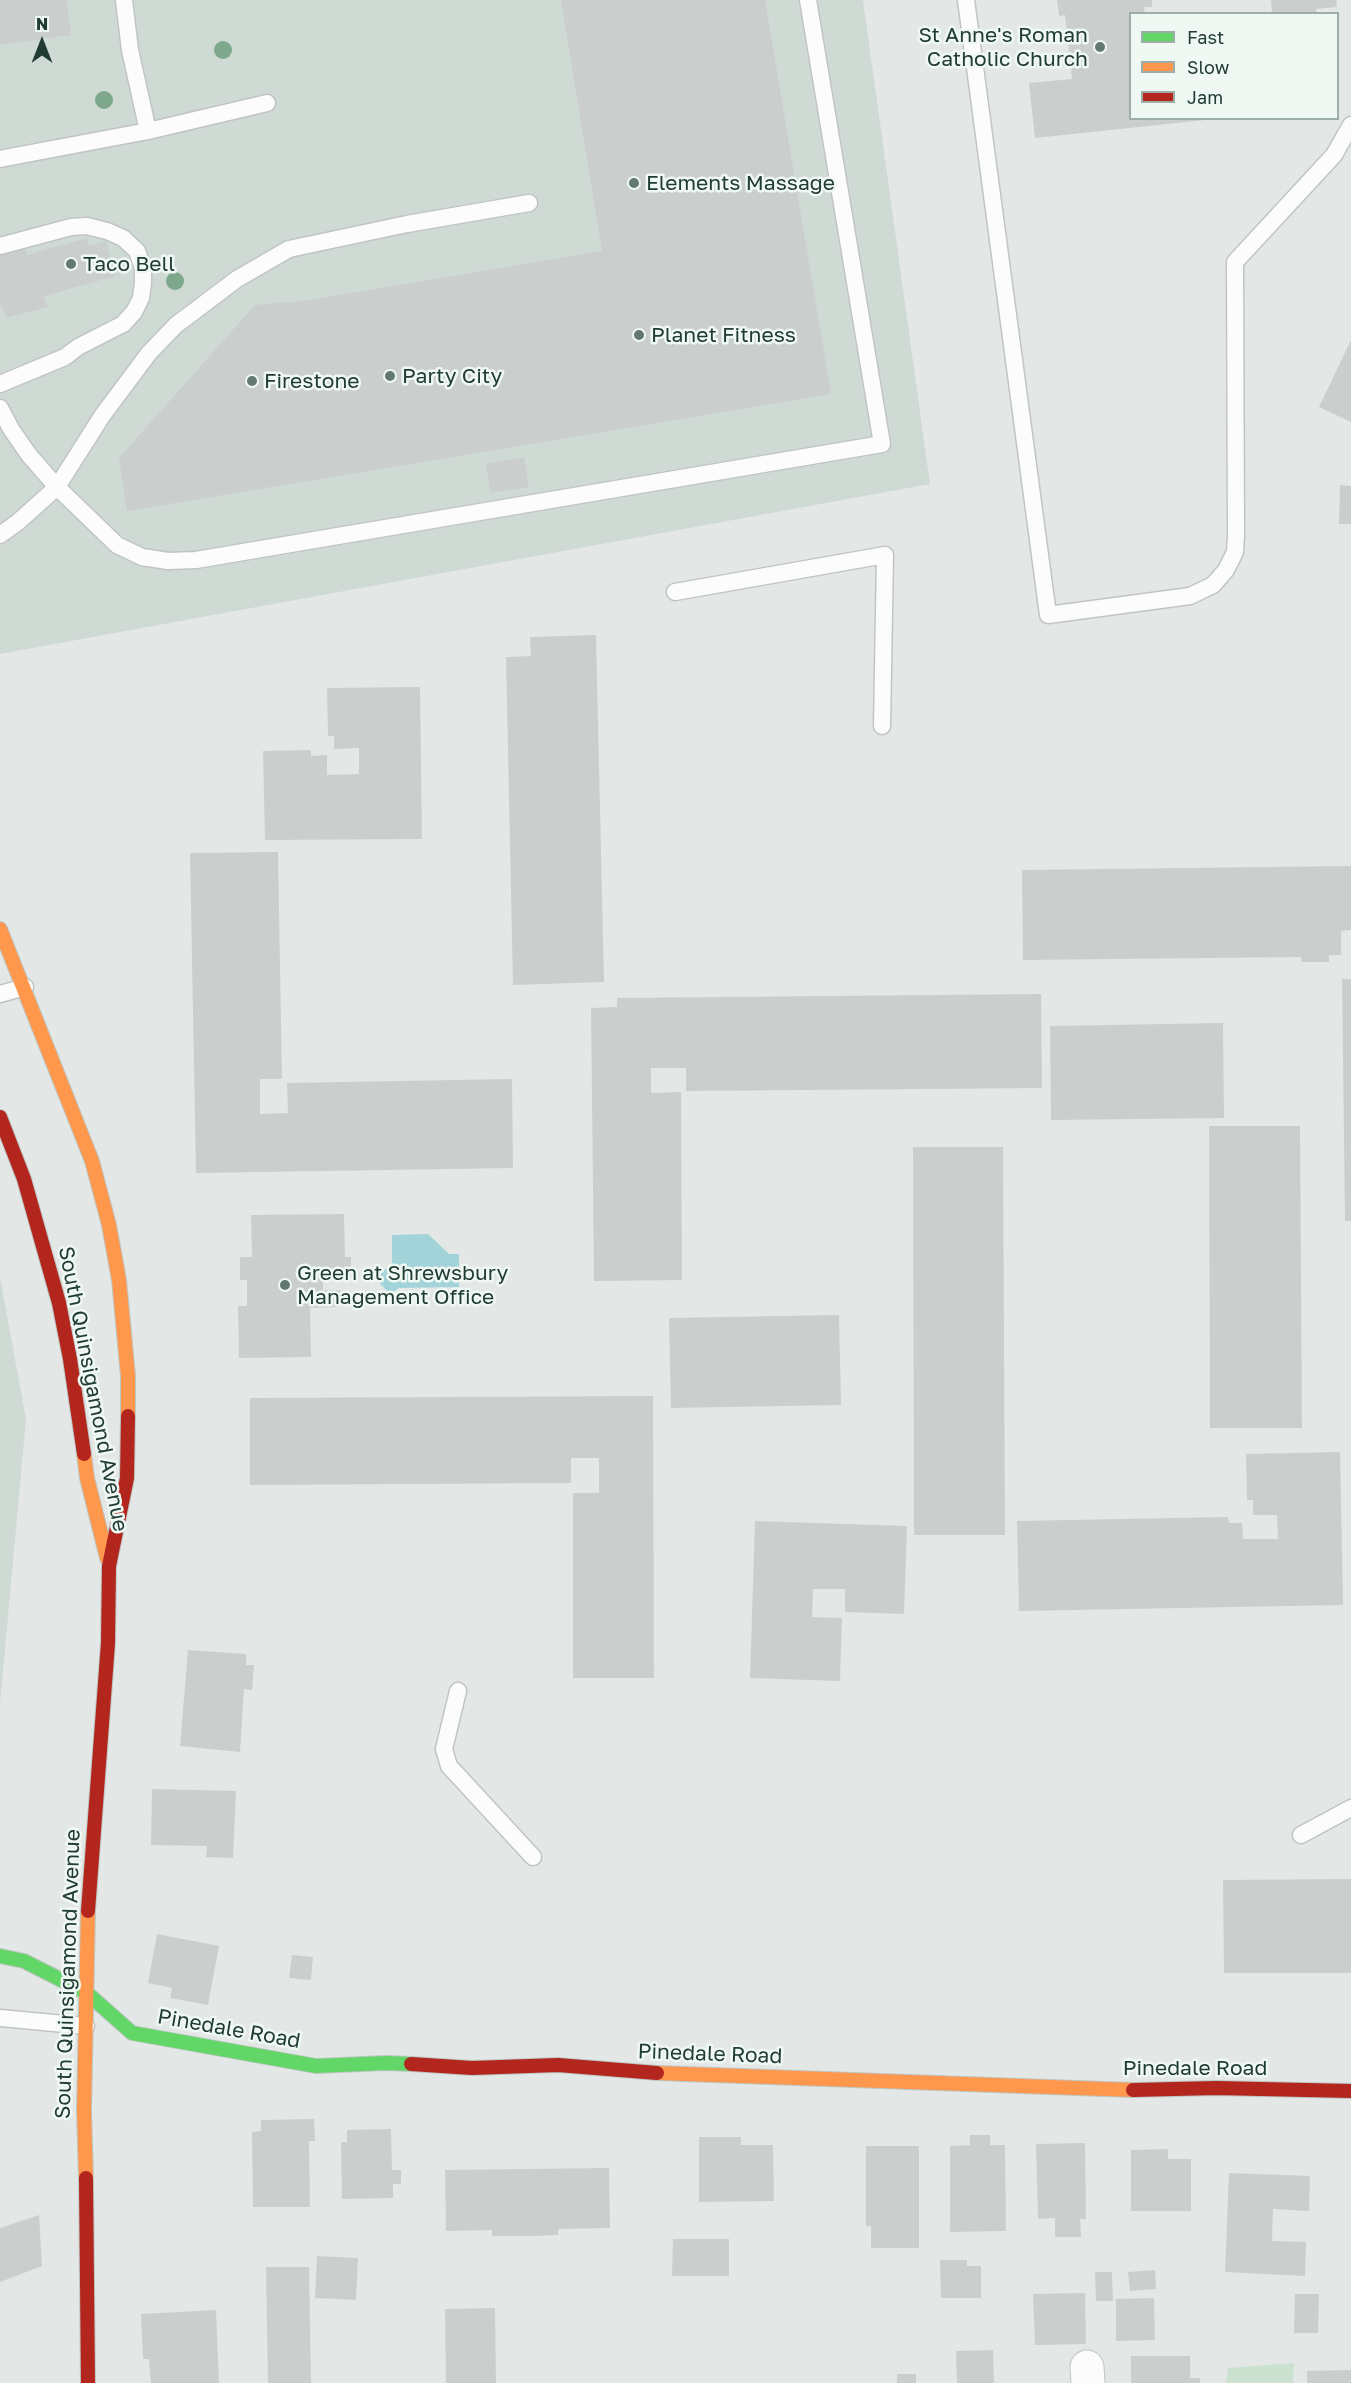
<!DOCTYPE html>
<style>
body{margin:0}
#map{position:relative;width:1351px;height:2383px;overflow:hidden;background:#e3e8e6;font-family:"Golos Text",sans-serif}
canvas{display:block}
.legend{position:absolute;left:1129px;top:12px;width:210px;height:108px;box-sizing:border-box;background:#f0f8f4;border:2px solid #9dada7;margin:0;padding:8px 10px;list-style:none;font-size:18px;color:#203c33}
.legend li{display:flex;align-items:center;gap:12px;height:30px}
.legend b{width:30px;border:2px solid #9dada7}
.north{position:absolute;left:12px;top:12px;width:60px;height:60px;-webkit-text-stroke:4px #f0f8f4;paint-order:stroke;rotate:0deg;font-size:16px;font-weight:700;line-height:24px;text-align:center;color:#203c33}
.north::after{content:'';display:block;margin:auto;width:21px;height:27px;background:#203c33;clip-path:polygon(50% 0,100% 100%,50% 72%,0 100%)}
</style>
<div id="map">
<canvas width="1351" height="2383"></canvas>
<ul class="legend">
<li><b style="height:8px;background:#63d668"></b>Fast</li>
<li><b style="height:8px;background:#ff974d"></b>Slow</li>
<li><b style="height:8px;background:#b3261e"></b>Jam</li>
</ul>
<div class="north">N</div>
</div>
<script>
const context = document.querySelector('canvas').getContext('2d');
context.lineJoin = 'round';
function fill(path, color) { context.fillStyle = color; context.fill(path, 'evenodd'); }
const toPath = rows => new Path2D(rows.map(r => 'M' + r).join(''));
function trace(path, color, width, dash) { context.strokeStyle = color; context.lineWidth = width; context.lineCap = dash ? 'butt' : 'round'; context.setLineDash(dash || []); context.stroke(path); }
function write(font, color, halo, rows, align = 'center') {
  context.font = font + ' "Golos Text",sans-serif'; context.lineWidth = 5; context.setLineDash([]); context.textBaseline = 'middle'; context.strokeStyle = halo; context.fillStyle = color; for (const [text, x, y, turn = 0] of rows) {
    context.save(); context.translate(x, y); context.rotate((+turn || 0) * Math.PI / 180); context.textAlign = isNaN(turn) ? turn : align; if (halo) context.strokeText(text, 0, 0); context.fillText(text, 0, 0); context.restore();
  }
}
fill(toPath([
 [0,0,863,0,930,484,0,654],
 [0,1277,26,1419,0,1704]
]), '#d0dad5');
fill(toPath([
 [1294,2363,1293,2383,1226,2383,1228,2368]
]), '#cbe2d1');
fill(toPath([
 [428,1234,449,1254,459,1254,459,1287,399,1288,390,1294,375,1278,392,1264,392,1235]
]), '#a1d3d9');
fill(toPath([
 [0,0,67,0,71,35,0,45],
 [561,0,765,0,831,394,127,511,119,458,255,305,303,301,602,251],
 [1057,0,1152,0,1152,7,1144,7,1145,14,1130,14,1130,118,1205,120,1035,138,1029,83,1072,79,1065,15,1059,16],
 [1271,0,1336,0,1337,7,1316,9,1317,14,1272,14],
 [87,238,89,246,106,241,116,276,44,296,48,307,6,318,2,305,0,306,0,253,25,247,27,255],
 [1351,340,1351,422,1319,407],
 [524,457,529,487,490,493,486,464],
 [1340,485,1351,486,1351,524,1339,524],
 [596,635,604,982,513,985,506,657,531,656,530,637],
 [420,687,422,839,265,840,263,751,311,750,311,756,327,755,327,775,359,774,359,748,334,749,334,736,328,736,327,688],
 [278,852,282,1079,260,1079,260,1114,288,1113,287,1083,512,1079,513,1168,196,1173,190,853],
 [1351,866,1351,930,1341,931,1341,955,1329,955,1329,962,1302,962,1301,957,1023,960,1022,870],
 [1342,979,1351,979,1351,1221,1345,1221],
 [1041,994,1042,1088,686,1091,686,1068,651,1068,651,1093,681,1092,682,1280,594,1281,591,1008,617,1007,617,998],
 [1223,1023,1224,1118,1051,1120,1050,1026],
 [1209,1126,1300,1126,1302,1428,1210,1428],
 [913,1147,1003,1147,1005,1535,914,1535],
 [344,1214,345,1257,351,1257,351,1277,323,1278,323,1290,340,1290,340,1307,310,1308,311,1357,239,1358,238,1306,247,1306,247,1280,240,1280,240,1257,252,1257,251,1215],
 [839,1315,841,1405,671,1408,669,1318],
 [653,1396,654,1678,573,1678,573,1493,599,1493,599,1458,571,1458,571,1483,250,1485,250,1398],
 [1340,1452,1343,1605,1019,1611,1017,1521,1228,1517,1229,1523,1242,1523,1243,1539,1278,1539,1277,1515,1253,1515,1253,1500,1247,1500,1246,1454],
 [755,1521,907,1526,904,1614,845,1612,845,1589,813,1589,812,1617,842,1618,840,1681,750,1678],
 [188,1650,246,1654,246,1665,254,1665,252,1690,244,1689,240,1752,180,1746],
 [152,1789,236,1791,233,1858,206,1857,207,1846,151,1845],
 [1351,1879,1351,1973,1224,1973,1223,1880],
 [157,1934,219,1946,208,2005,170,1998,172,1988,148,1983],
 [292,1955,313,1957,311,1980,289,1978],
 [314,2119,315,2141,309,2141,310,2207,253,2207,252,2132,261,2131,261,2120],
 [391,2129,392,2170,401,2170,401,2184,393,2184,393,2198,342,2199,341,2142,347,2142,347,2130],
 [970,2135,990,2135,990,2145,1005,2145,1006,2231,950,2232,950,2146,970,2145],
 [699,2137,741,2137,741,2145,773,2145,774,2201,699,2202],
 [1085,2143,1086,2219,1080,2219,1081,2237,1055,2237,1055,2218,1038,2219,1036,2144],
 [866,2146,919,2146,919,2248,871,2248,871,2226,866,2226],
 [1168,2149,1168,2159,1191,2159,1191,2211,1131,2211,1131,2150],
 [609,2168,610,2228,558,2229,558,2235,531,2236,492,2236,492,2230,446,2231,445,2170],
 [1229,2173,1310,2176,1309,2211,1273,2209,1272,2241,1306,2242,1305,2276,1225,2272],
 [39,2215,42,2266,0,2282,0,2228],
 [673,2239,729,2239,729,2276,672,2276],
 [317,2256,358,2258,356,2300,315,2298],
 [940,2260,967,2260,967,2266,981,2266,981,2298,941,2298],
 [266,2267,309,2267,311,2383,268,2383],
 [1155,2270,1156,2289,1130,2291,1128,2272],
 [1095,2272,1112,2272,1113,2301,1096,2301],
 [1085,2293,1086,2344,1035,2345,1033,2294],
 [1295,2294,1319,2294,1318,2333,1294,2333],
 [1154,2298,1155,2340,1116,2341,1116,2299],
 [495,2308,496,2383,446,2383,445,2309],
 [216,2310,219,2383,151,2383,149,2359,143,2359,141,2314],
 [993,2350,994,2383,957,2383,956,2351],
 [1131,2356,1190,2356,1190,2378,1200,2378,1200,2383,1131,2383],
 [1351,2370,1351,2383,1307,2383,1307,2371],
 [897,2374,916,2374,916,2383,897,2383]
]), '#cacfcd');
const lane = toPath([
 [966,0,1048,615,1190,596,1213,585,1226,570,1235,552,1236,536,1235,262,1334,155,1351,125],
 [148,131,267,103],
 [0,159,148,131,130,50,124,0],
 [0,246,71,227,87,226,107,231,123,238,137,251,143,268,143,283,141,298,134,312,123,324,78,347,65,357,0,384],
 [0,408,11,429,29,455,57,487,117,545,142,557,168,561,196,560,882,444,808,0],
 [0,535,18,522,57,487,102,416,149,353,176,325,237,279,289,249,407,224,529,203],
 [675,592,885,555,882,726],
 [0,994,25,987],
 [458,1691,444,1749,449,1766,533,1857],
 [1301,1835,1351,1808],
 [0,2018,86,2026]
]);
const street = toPath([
 [1087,2367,1088,2383]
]);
const fast = toPath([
 [0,1956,24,1961,87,1993,132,2033,316,2066,386,2063,411,2064]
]);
const slow = toPath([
 [0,929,92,1161,109,1225,119,1280,128,1376,128,1416],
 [84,1454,87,1478,107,1558],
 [657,2073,1133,2090],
 [86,2178,84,2111,88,1911]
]);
const jam = toPath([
 [0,1117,24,1179,59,1303,70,1359,84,1454],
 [88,1911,108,1643,109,1566,127,1478,128,1416],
 [411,2064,472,2068,558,2065,657,2073],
 [1133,2090,1216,2088,1351,2091],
 [86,2178,88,2383]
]);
trace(lane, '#c0c5c3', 19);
trace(street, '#c0c5c3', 35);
trace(fast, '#bec6c3', 16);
trace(slow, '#bec6c3', 16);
trace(jam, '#bec6c3', 16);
trace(lane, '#fbfcfb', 16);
trace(street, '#fbfcfb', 33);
trace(fast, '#63d668', 14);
trace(slow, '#ff974d', 14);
trace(jam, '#b3261e', 14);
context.fillStyle = '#7da88c';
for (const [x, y] of [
 [223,50],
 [104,100],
 [175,281]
]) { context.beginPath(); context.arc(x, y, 9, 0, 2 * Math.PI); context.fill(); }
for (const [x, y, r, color] of [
 [1100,47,6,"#647872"],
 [634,183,6,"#647872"],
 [71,264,6,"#647872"],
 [639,335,6,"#647872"],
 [390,376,6,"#647872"],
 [252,381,6,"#647872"],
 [285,1285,6,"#647872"]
]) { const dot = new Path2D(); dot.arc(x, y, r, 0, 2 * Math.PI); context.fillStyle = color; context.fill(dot); trace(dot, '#f0f8f4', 2); }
write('21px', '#203c33', '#f0f8f4', [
 ["St Anne's Roman",1088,35,"right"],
 ["Catholic Church",1088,59,"right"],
 ["Elements Massage",646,183],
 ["Taco Bell",83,264],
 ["Planet Fitness",651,335],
 ["Party City",402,376],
 ["Firestone",264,381],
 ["Green at Shrewsbury",297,1273],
 ["Management Office",297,1297]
], 'left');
write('21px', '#203c33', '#f0f8f4', [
 ["South Quinsigamond Avenue",93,1389,79],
 ["South Quinsigamond Avenue",68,1974,-88],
 ["Pinedale Road",229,2029,10],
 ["Pinedale Road",710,2054,2],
 ["Pinedale Road",1195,2068]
]);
</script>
